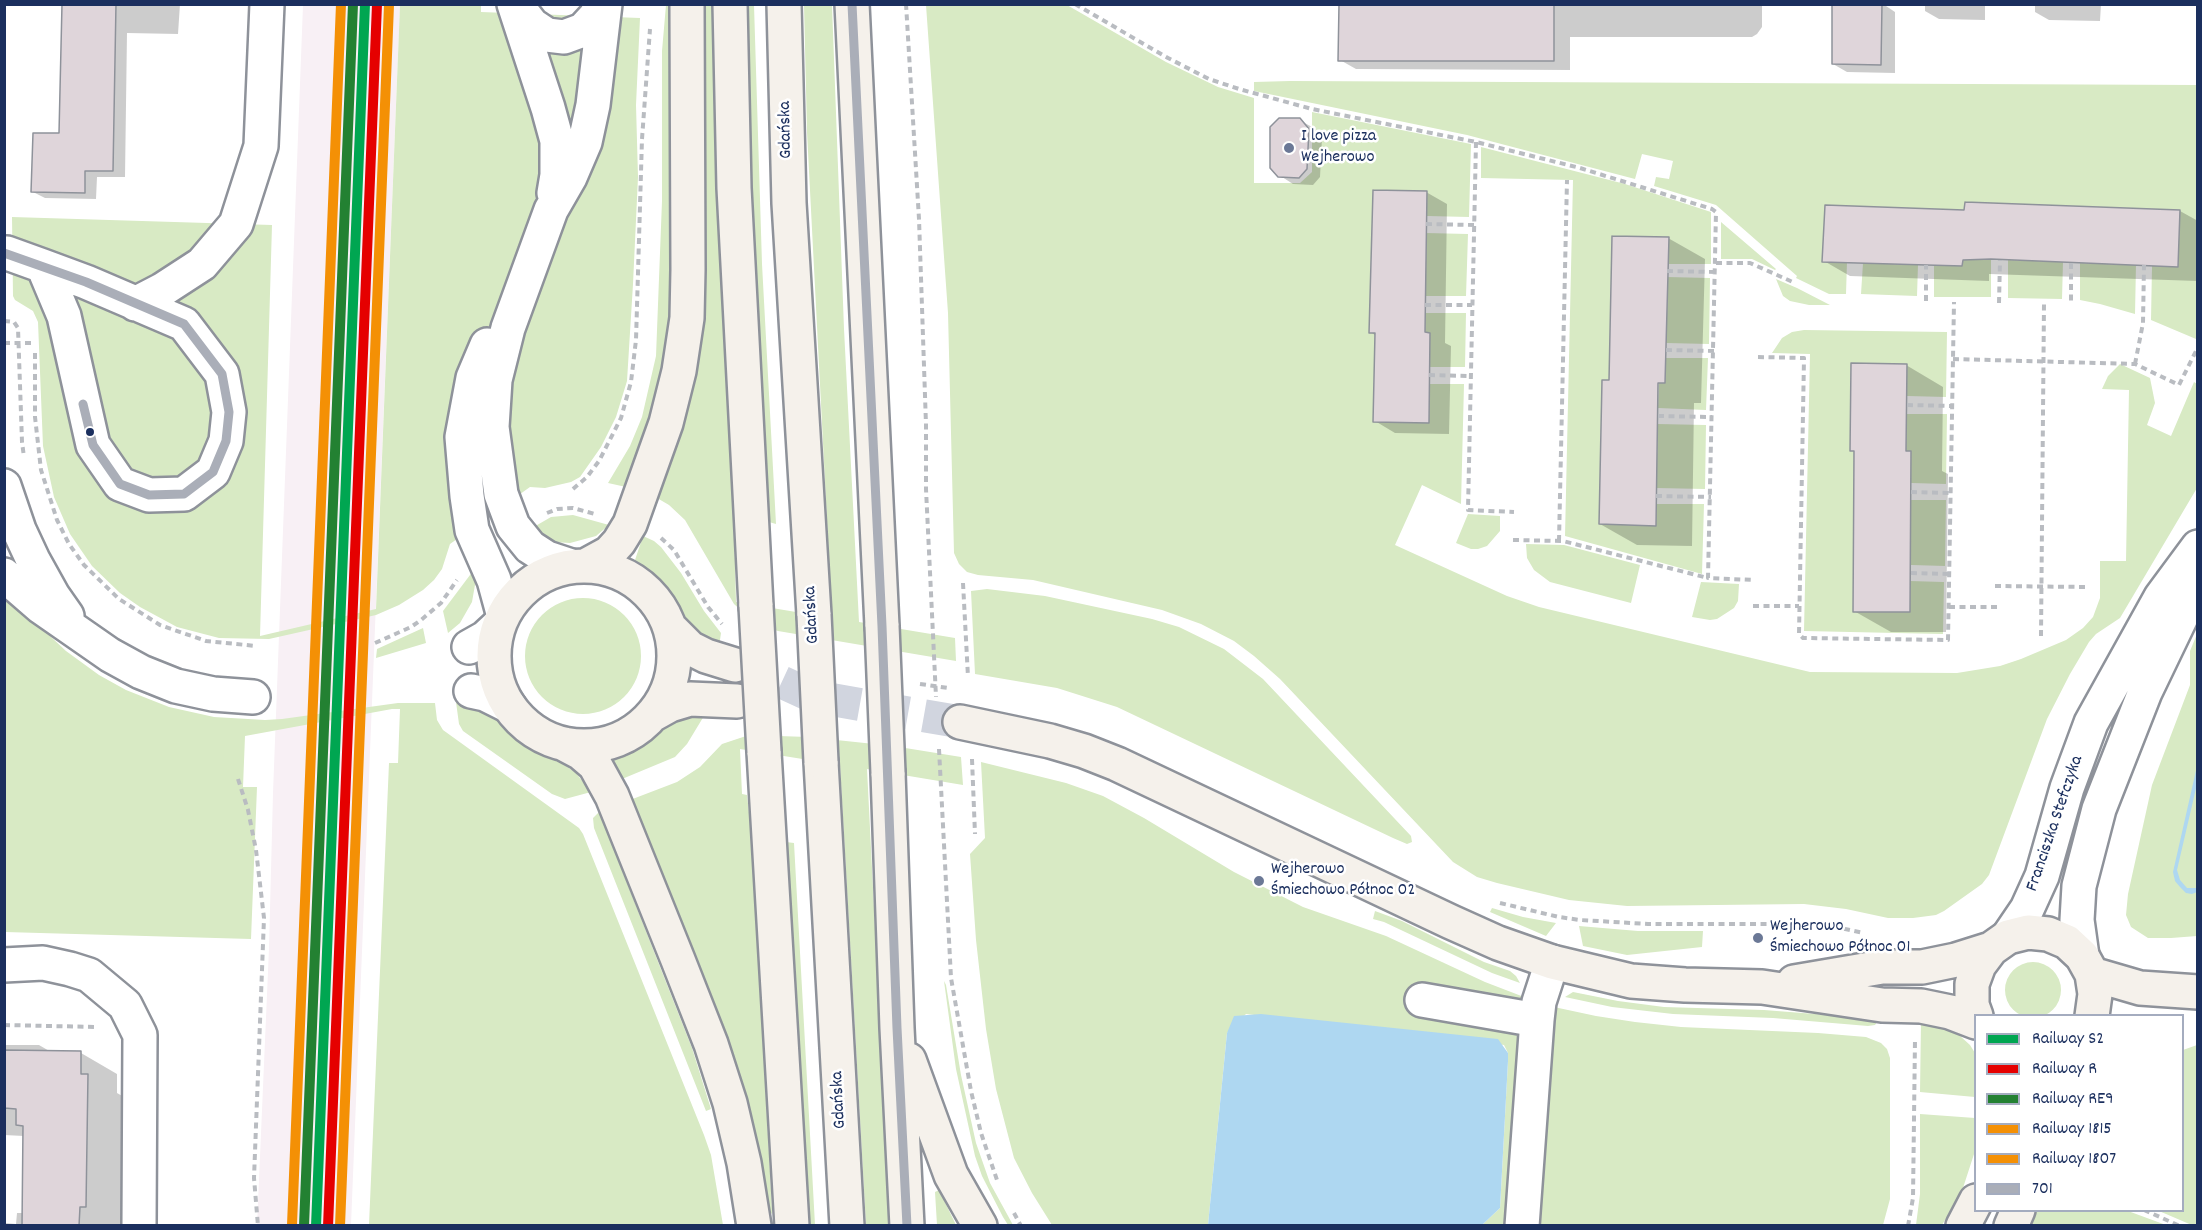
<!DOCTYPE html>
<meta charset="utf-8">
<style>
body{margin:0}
#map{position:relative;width:2202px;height:1230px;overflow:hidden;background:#fff;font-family:Dekko,sans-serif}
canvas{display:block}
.frame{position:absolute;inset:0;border:6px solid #1b2f5e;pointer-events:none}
.legend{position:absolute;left:1974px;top:1014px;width:210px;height:198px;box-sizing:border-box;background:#fff;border:2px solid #a4acbf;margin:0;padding:8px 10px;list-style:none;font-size:18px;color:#1b2f5e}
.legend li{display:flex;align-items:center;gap:12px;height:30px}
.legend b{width:30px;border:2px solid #a4acbf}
</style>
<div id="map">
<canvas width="2202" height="1230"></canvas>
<div class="frame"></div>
<ul class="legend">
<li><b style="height:8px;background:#00a651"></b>Railway S2</li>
<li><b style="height:8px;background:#e50000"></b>Railway R</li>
<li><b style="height:8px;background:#238132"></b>Railway RE9</li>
<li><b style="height:8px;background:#f49005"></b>Railway 1815</li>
<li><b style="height:8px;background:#f49005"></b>Railway 1807</li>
<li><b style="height:8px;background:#aaaeb8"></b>701</li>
</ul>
</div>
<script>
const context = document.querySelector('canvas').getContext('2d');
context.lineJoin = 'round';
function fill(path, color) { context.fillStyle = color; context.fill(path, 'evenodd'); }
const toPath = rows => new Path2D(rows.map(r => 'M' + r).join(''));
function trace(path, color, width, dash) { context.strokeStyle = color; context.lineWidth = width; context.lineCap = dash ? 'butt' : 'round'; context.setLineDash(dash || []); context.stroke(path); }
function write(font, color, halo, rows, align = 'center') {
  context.font = font + ' Dekko,sans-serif'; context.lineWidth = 5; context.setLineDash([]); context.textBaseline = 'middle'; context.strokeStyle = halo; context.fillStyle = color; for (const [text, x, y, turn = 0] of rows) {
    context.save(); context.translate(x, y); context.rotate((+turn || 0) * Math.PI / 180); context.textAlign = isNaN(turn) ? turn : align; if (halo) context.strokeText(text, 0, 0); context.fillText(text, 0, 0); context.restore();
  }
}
fill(toPath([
 [303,5,400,5,351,1225,257,1226,269,948,273,793]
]), '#f8f0f5');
fill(toPath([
 [400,5,481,5,481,12,640,18,636,105,638,177,633,284,627,381,616,417,601,447,580,477,571,482,545,488,530,487,450,544,442,569,434,580,423,590,399,605,376,615,269,639,219,638,177,627,140,607,120,593,92,566,70,534,54,497,43,446,38,322,33,311,15,300,13,296,12,217,272,225,260,636,376,609],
 [666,5,672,5,672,312,661,382,649,427,626,487,608,483,630,446,642,417,656,356,662,201,662,51],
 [704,5,713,5,717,181,734,522,736,602,832,618,807,132,804,5,832,5,844,329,859,622,955,638,956,661,778,631,763,626,749,618,734,604,685,520,669,505,657,498,687,413,697,364,703,319,705,270],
 [747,5,754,5,762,264,776,524,769,522,752,202],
 [926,5,1067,5,1166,62,1218,87,1254,98,1254,183,1300,183,1312,172,1312,112,1471,144,1469,217,1427,216,1427,191,1373,190,1369,333,1375,333,1373,421,1429,384,1464,384,1461,504,1422,485,1395,545,1507,596,1539,607,1810,672,1957,673,2000,666,2021,659,2066,640,2083,628,2093,617,2100,598,2100,561,2126,561,2129,390,2102,389,2108,376,2120,364,2150,378,2155,403,2147,425,2171,436,2194,382,2197,384,2197,488,2120,618,2096,634,2089,642,2070,674,2047,719,1989,875,1982,884,1944,911,1936,915,1913,918,1888,918,1846,909,1804,904,1627,906,1569,900,1497,883,1477,877,1453,862,1280,679,1254,656,1234,641,1201,624,1162,610,1033,580,978,575,967,572,959,564,954,553,948,313],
 [1290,81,2197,85,2197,335,2196,339,2151,320,2152,266,2178,266,2180,210,1965,202,1964,210,1825,205,1822,261,1847,262,1846,294,1829,294,1796,278,1797,276,1716,205,1654,186,1656,177,1669,179,1673,161,1642,154,1635,179,1467,135,1254,91,1254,82],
 [1481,147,1625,184,1711,212,1711,264,1668,264,1668,237,1612,236,1609,380,1602,381,1599,524,1656,526,1656,504,1704,504,1702,574,1565,536,1573,180,1481,178],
 [1721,222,1776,269,1775,270,1752,259,1721,259],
 [1426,233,1468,234,1466,296,1425,296],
 [1991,259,1991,297,1934,297,1934,265,1962,266,1963,260],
 [2008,260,2063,262,2062,299,2008,298],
 [1863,263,1918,265,1917,296,1861,294],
 [2080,263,2136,265,2135,314,2100,304,2080,300],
 [1667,277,1710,278,1709,344,1666,343],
 [1776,279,1797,288,1830,305,1809,305,1790,301,1783,296],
 [1425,313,1466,313,1465,367,1430,367,1430,333,1425,332],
 [1804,330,1947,332,1946,397,1907,396,1906,364,1851,364,1850,450,1854,451,1853,611,1910,612,1910,581,1944,582,1943,634,1804,631,1810,354,1772,353,1782,338,1792,332],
 [1666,358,1708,358,1706,410,1658,408,1659,383,1665,383],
 [1907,414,1947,414,1946,484,1911,483,1911,452,1906,451],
 [1658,424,1706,425,1705,489,1656,488],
 [1911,500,1946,500,1945,566,1911,565],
 [1468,514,1500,516,1500,531,1487,546,1478,549,1471,549,1456,543],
 [573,515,609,525,596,536,570,543,554,542,541,536,532,528,551,517],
 [643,536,654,541,661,547,681,573,704,611,721,633,719,647,703,639,686,621,664,586,634,563],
 [1526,544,1564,545,1640,565,1631,603,1550,582,1534,570,1527,558],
 [473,571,476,579,472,602,460,623,448,633,443,611],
 [1701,582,1739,584,1738,601,1734,608,1717,619,1710,620,1692,617],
 [987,589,1045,596,1152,619,1179,627,1224,649,1263,679,1411,836,1412,842,1407,844,1393,838,1117,707,1057,688,975,674,971,591],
 [4,593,66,651,99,675,126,690,169,707,214,717,265,720,282,719,398,703,435,703,437,720,443,730,579,828,583,834,704,1135,711,1155,723,1225,369,1225,389,763,398,763,400,709,392,709,245,736,243,787,257,787,251,939,5,932],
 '525 656a58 58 0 1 1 116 0a58 58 0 1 1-116 0Z',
 [423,628,426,643,376,658,377,649],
 [2197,634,2197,936,2171,938,2148,938,2131,927,2126,915,2128,894,2152,785,2190,685,2190,651],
 [456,702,469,704,486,711,518,740,566,766,576,773,591,792,565,799,552,794,463,731,459,724],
 [707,711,687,744,675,757,622,779,614,760,616,757,641,745,663,727,679,718],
 [749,735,808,737,893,746,961,757,963,785,867,769,890,1225,866,1225,840,765,740,749,742,794,747,795,752,839,772,1209,772,1213,769,1216,630,800,677,782,700,767,722,744],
 [981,762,1066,783,1103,796,1144,818,1234,872,1303,907,1386,936,1485,982,1524,997,1519,1002,1516,1031,1520,1036,1508,1219,1503,1225,1482,1225,1500,1208,1508,1061,1508,1053,1504,1045,1246,1014,1227,1033,1208,1225,1052,1225,1032,1193,1014,1158,996,1089,986,1029,976,940,970,854,985,838],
 [599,812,692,1048,711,1109,706,1111,594,828,593,818],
 [786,842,794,843,815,1225,808,1225],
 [1492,908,1523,917,1556,923,1546,936,1490,912],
 [1375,911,1402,921,1484,962,1510,971,1516,976,1520,983,1492,973,1384,922,1373,919],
 [1579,926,1638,931,1703,931,1702,947,1627,955,1583,946],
 '2005 990a28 28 0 1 1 56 0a28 28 0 1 1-56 0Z',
 [944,981,946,985,961,1075,976,1143,990,1183,1013,1225,1008,1225,1003,1217,982,1176,975,1156,956,1069],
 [1573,992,1618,1001,1664,1007,1764,1010,1879,1019,1875,1025,1868,1026,1773,1018,1673,1014,1612,1007,1565,997],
 [1554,1007,1596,1016,1635,1022,1681,1027,1818,1033,1866,1037,1881,1043,1887,1049,1890,1058,1890,1199,1883,1225,1539,1226,1536,1217],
 [1921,1022,1947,1028,1959,1035,1970,1045,1975,1053,1975,1097,1920,1092],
 [2197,1045,2198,1225,2194,1226,2159,1211,2182,1210,2183,1050],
 [1920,1114,1975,1118,1975,1151,1962,1191,1942,1225,1916,1225,1920,1194],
 [939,1190,956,1225,937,1225,935,1192],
 [2036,1210,2128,1211,2166,1225,2030,1225]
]), '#d8eac4');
fill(toPath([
 [2197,766,2197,784,2177,870,2180,880,2187,888,2197,888,2197,892,2192,894,2186,893,2180,887,2175,881,2173,872],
 [1261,1014,1498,1039,1508,1053,1508,1061,1500,1208,1482,1225,1208,1225,1227,1033,1234,1016]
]), '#aed7f1');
fill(toPath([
 [63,4,180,4,178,34,127,33,125,177,97,177,96,199,45,198,33,192,61,135],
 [1340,4,1762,4,1762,27,1757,34,1752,37,1570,37,1570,70,1356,69,1340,60],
 [1833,4,1883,4,1895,12,1895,73,1847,72,1833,64],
 [1925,4,1985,4,1985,20,1939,19,1925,11],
 [2035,4,2101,4,2100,21,2049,20,2035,12],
 [1299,120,1314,128,1322,138,1320,177,1313,185,1293,184,1279,175],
 [1426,192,1447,204,1445,343,1451,346,1449,434,1395,433,1375,421,1376,336,1371,332],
 [2180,211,2198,221,2198,281,1989,274,1989,281,1850,276,1824,261],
 [1668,238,1705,259,1701,403,1694,403,1692,546,1637,545,1600,524],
 [1906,365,1943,387,1942,471,1948,474,1946,632,1891,632,1854,611,1856,452,1851,450],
 [4,1045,39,1045,51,1052,81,1053,117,1074,117,1093,124,1097,122,1226,4,1226,4,1223,16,1224,17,1213,23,1213,24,1136,4,1135]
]), '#0003');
const building = toPath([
 [62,4,116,4,113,171,85,171,85,193,31,192,33,133,59,133,62,4],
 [1339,4,1554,4,1554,61,1338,61,1339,4],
 [1832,4,1882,4,1881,65,1832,64,1832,4],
 [1279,118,1300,118,1309,129,1307,169,1299,178,1278,177,1270,168,1270,127,1279,118],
 [1373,190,1427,191,1425,332,1430,333,1429,423,1373,422,1375,333,1369,333,1373,190],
 [1965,202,2180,210,2178,267,1991,259,1963,260,1962,266,1822,262,1825,205,1964,210,1965,202],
 [1612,236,1669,237,1665,383,1658,383,1656,526,1599,524,1602,380,1609,380,1612,236],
 [1851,363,1907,364,1906,451,1911,451,1910,612,1853,612,1854,451,1850,451,1851,363],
 [4,1050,81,1051,81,1074,88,1074,86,1207,80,1207,79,1226,22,1226,23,1126,16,1125,16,1109,4,1108,4,1050]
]);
fill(building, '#dfd5da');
trace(building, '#8e929a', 1.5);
trace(toPath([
 [736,665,756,670,812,696,960,722]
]), '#d1d5df', 33, [33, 16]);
const minor = toPath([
 [514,4,548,108,557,141,557,175,554,193],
 [517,6,532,25,547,35,564,37,583,30,596,16,601,4],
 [4,253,7,253,43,266,86,282,184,324,222,374,229,412,226,441,213,472,184,494,149,495,120,484,93,445,64,316,43,266],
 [135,304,162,290,202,264,236,224,261,146,267,4],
 [487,345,473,378,462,437,467,496,472,530,494,580,503,613],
 [4,486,19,530,33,560,53,596,67,616],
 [571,566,547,558,530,547,513,526,501,494,492,427,495,380,508,328,551,210,570,177,585,142,593,105,605,4],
 [4,575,41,607,110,655,141,672,176,686,213,694,253,697],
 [469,647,485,638,498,626],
 [471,691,485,694,509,706],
 [2008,937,2027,909,2042,876,2067,788,2091,723,2161,597,2198,547],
 [2082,956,2077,920,2079,886,2099,809,2145,692,2183,613,2198,567],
 [4,965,43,963,70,969,89,975,125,1005,140,1035,139,1226],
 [1422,1000,1537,1020],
 [1522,1226,1537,1020,1539,1002,1552,962]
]);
const major = toPath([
 [730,4,734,188,756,606],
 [784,4,789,203,814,615],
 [852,4,882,626],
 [587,565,609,553,619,542,630,524,666,423,679,371,687,318,688,270,687,4],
 '494 656a90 90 0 1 1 180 0a90 90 0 1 1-180 0Z',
 [671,629,690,648,706,656,735,665],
 [652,715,670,705,690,699,737,701],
 [960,722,1050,741,1084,751,1117,764,1451,922,1498,943,1552,962,1631,981,1685,985,1762,987,1882,1005,1921,1006,1950,1012,1976,1022],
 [564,744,581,753,595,765,612,796,678,960,711,1044,730,1103,744,1163,754,1226],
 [764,752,792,1226],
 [821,762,847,1226],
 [888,773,897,1028,907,1226],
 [2092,974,2140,988,2198,992],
 [1794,982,1882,967,1922,967,1956,960,1991,949],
 [1976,1016,1972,1005,1972,984,1979,965,1991,949,2008,937,2028,932,2048,934,2067,942,2082,956,2092,974,2095,994,2092,1016],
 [909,1060,951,1175,980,1226],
 [1963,1226,1976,1201],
 [2011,1226,2018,1210]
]);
trace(minor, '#8e929a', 38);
trace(major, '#8e929a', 38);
trace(toPath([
 [906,4,919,219,926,425,926,489,936,697],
 [1075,4,1168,58,1209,79,1239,89,1312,109,1476,142,1580,168,1712,209,1716,212,1708,578,1754,580],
 [1476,142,1468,510,1514,512],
 [1426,224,1474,225],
 [1716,263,1750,263,1795,283],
 [2071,263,2071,305],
 [1667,271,1715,272],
 [1926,301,1926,265],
 [1999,303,2000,260],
 [1425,305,1472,305],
 [4,321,14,322,18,328,22,442,24,457],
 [4,343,34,343],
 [1666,350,1714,351],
 [35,353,35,417,41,470,57,520,69,544,84,565,119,599,160,625,206,641,256,646],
 [1758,357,1804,358,1799,634,1803,638,1948,640,1954,302],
 [1953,359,2135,364,2179,385,2198,347],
 [2135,364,2143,323,2144,265],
 [1429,375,1471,376],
 [1907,405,1952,406],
 [1658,416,1712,417],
 [573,489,587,477,599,461,621,418,631,382,636,340,642,139,650,29],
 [1911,492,1951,493],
 [1656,496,1711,497],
 [547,513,557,509,573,508,595,514],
 [661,538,674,550,708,607,722,624],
 [1513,540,1563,541,1708,578],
 [1559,541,1567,180],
 [1911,573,1950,574],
 [963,583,968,677],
 [1995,586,2087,587],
 [1753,606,1799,606],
 [1949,607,1999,607],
 [2041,636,2044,303],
 [375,643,411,627,421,620,441,603,457,580],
 [920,684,948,688],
 [939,749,951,978,971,1091,981,1133,997,1180],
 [972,759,975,834],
 [238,779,248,810,256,850,264,918,254,1178,258,1226],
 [1500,903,1559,917,1580,920,1648,924,1822,924,1864,933],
 [4,1025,96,1027],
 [2144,1210,2180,1226],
 [1014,1213,1021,1226],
 [1908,1226,1913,1198,1915,1039]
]), '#b9bcc1', 4, [6, 4.5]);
trace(minor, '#fff', 33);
trace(major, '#f5f1eb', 33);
const majorBridge = toPath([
 [756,606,764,752],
 [814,615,821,762],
 [882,626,888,773]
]);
trace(majorBridge, '#8e929a', 38, []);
trace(majorBridge, '#f5f1eb', 33);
trace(toPath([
 [852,4,882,626,897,1028,907,1226],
 [4,253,86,282,184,324,222,374,229,412,226,441,213,472,184,494,149,495,120,484,93,445,83,404]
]), '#aaaeb8', 9);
trace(toPath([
 [316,1226,365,4]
]), '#00a651', 10);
trace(toPath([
 [328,1226,377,4]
]), '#e50000', 10);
trace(toPath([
 [304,1226,353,4]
]), '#238132', 10);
trace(toPath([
 [340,1226,389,5]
]), '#f49005', 10);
trace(toPath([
 [292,1225,341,4]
]), '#f49005', 10);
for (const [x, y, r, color] of [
 [1289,148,6,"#6b7896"],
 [90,432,5,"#1b2f5e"],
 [1259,881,6,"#6b7896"],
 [1758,938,6,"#6b7896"]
]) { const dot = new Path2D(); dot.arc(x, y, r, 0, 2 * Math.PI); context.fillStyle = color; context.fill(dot); trace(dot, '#fff', 2); }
write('18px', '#1b2f5e', '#fff', [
 ["Gdańska",787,130,-91],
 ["Gdańska",813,615,-93],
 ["Franciszka Stefczyka",2056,824,-71],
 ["Gdańska",840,1100,-93]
]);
write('18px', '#1b2f5e', '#fff', [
 ["I love pizza",1301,138],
 ["Wejherowo",1301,159],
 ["Wejherowo",1271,871],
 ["Śmiechowo Północ 02",1271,892],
 ["Wejherowo",1770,928],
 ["Śmiechowo Północ 01",1770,949]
], 'left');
</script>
